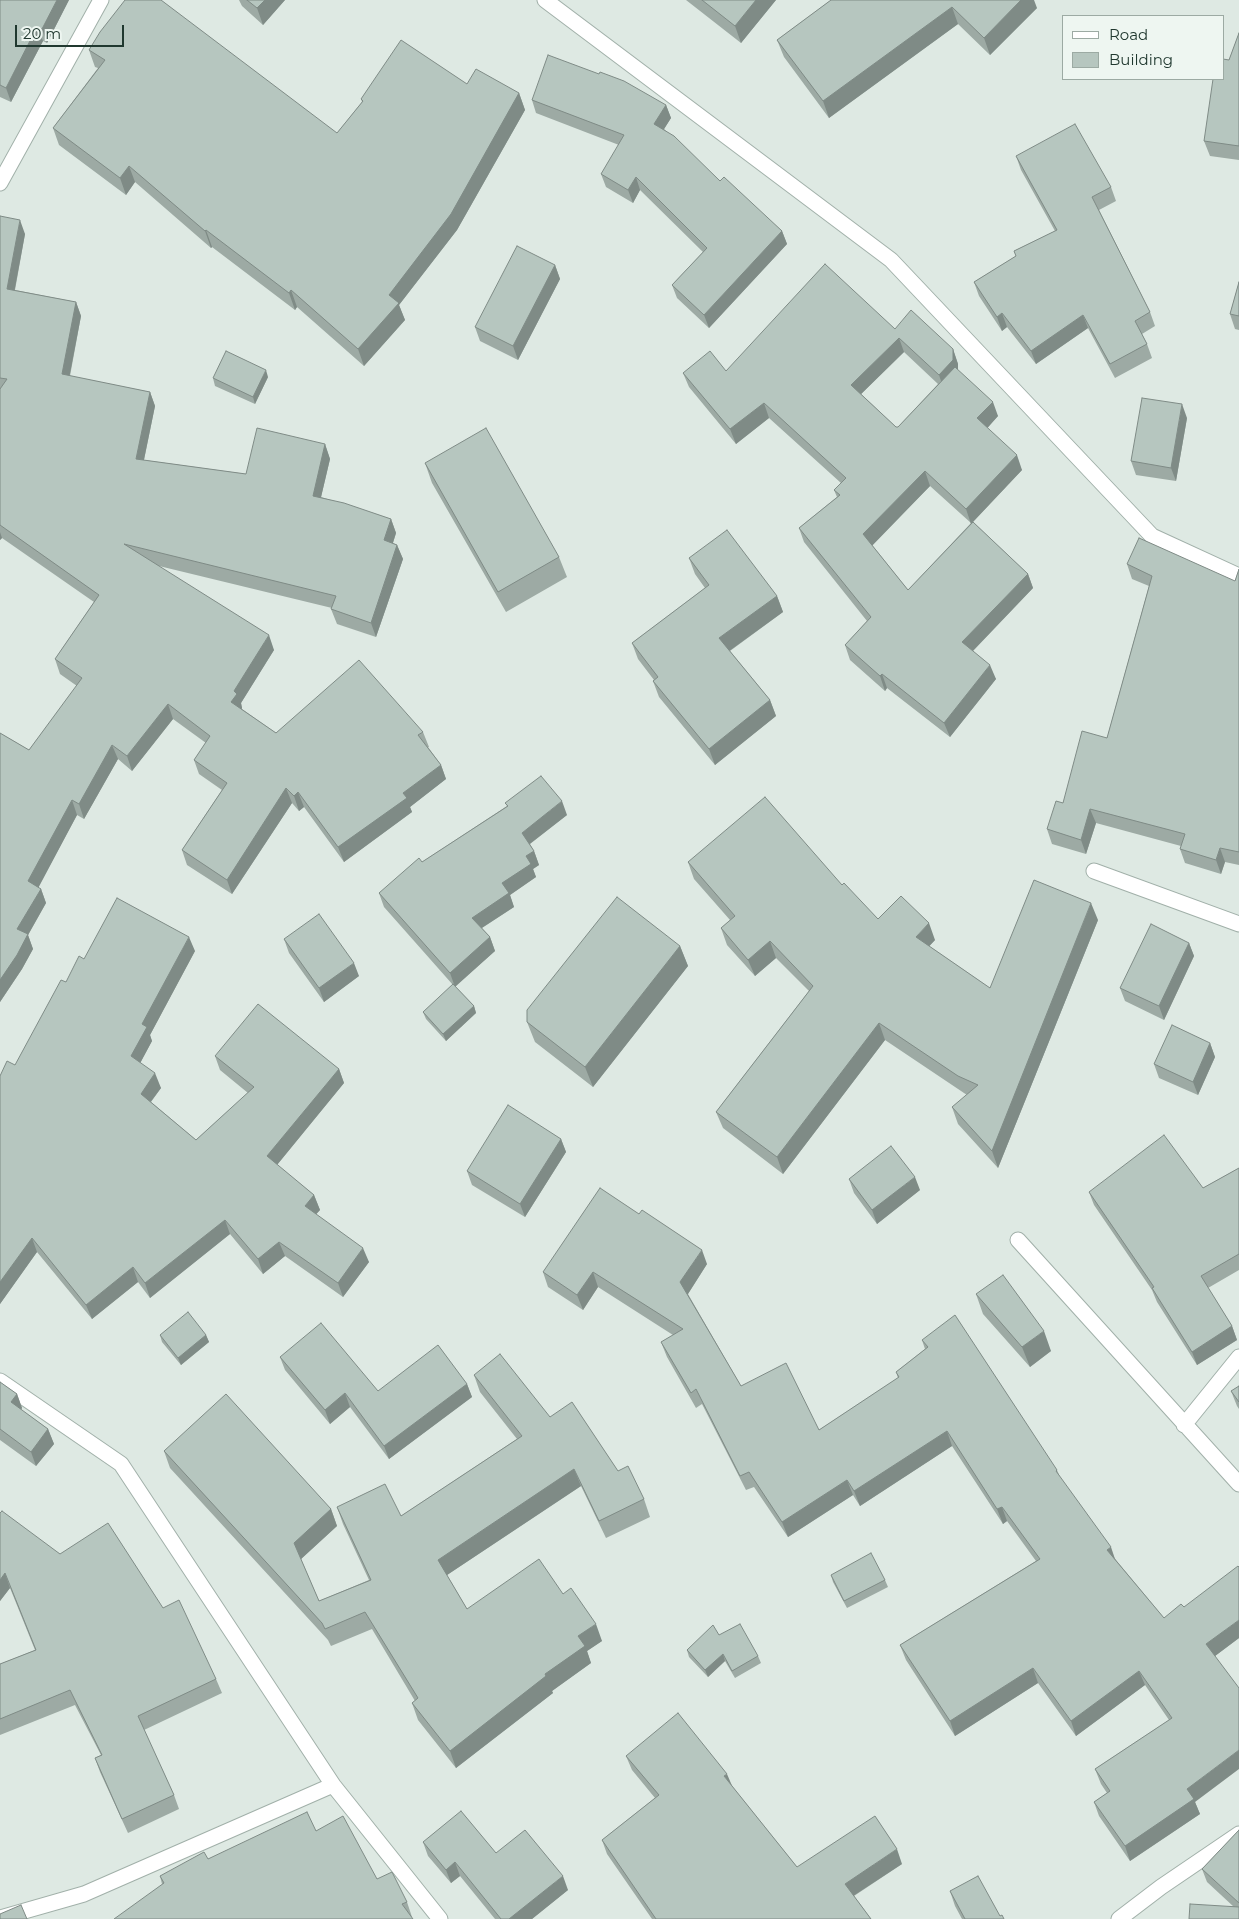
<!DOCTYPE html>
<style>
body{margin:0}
#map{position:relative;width:1239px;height:1919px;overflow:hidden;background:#dee9e3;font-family:Montserrat,sans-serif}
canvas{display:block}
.legend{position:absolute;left:1062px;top:15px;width:162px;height:65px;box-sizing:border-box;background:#eef6f1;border:1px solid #9caaa3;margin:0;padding:6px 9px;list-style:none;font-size:15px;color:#20382f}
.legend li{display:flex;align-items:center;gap:10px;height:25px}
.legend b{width:25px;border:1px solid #9caaa3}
.scale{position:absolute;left:15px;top:25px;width:109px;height:22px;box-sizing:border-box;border:2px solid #20382f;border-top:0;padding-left:6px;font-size:15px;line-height:18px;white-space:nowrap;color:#20382f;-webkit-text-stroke:4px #eef6f1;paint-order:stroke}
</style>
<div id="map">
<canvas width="1239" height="1919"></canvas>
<ul class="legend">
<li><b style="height:6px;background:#fff"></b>Road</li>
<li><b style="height:14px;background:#b6c6bf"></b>Building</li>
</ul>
<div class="scale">20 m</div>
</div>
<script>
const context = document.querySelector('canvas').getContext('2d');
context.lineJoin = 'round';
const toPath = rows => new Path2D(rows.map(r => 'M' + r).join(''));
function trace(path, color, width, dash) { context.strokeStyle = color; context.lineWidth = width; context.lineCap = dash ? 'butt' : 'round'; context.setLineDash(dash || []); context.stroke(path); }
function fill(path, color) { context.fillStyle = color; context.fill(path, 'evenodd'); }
const minor = toPath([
 [545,0,891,260,1152,536,1239,576],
 [0,183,101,0],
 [1094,871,1239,924],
 [1018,1240,1239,1484],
 [0,1381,121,1464,333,1785,440,1919],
 [1184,1425,1239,1357],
 [0,1918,84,1894,333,1785],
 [1119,1919,1161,1887,1239,1834]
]);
trace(minor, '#a1b0a9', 17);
trace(minor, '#fff', 15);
fill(toPath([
 [0,0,69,0,47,43,43,41,11,102,0,97],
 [239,0,285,0,263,25,242,6],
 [686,0,776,0,741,43],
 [831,0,1037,8,990,55,958,24,829,118,784,57,777,40],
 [1239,33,1239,160,1210,156,1204,141,1229,60],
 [89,50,337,133,362,102,361,99,467,84,519,93,525,110,457,230,399,305,405,320,364,366,297,307,295,310,212,247,211,248,135,182,126,195,59,145,53,128,98,68,95,67],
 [532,100,666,105,671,118,664,129,720,181,782,231,787,244,709,328,677,298,672,285,703,252,640,190,633,203,606,187,601,174,619,145,536,113],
 [1016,156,1111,187,1116,201,1099,210,1150,312,1155,326,1142,334,1147,344,1152,358,1115,378,1088,328,1036,364,1007,327,1002,331,979,296,974,282,1016,256,1014,251,1055,231,1021,170],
 [0,216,25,234,15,290,76,302,81,316,70,376,150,392,155,406,144,460,246,474,325,444,330,459,321,497,391,519,396,533,393,543,397,545,403,559,376,637,337,624,331,609,332,608,159,566,274,650,241,703,242,708,242,709,276,733,423,732,429,747,428,747,441,765,446,779,410,807,412,812,344,862,304,807,299,811,292,803,232,894,187,865,182,850,222,790,199,774,194,760,206,743,173,719,132,771,118,759,84,819,77,815,38,887,41,889,46,903,28,935,33,949,22,969,0,1002,0,733,29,750,77,686,60,674,55,659,94,602,2,538,0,540],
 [555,265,560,279,518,360,480,341,475,327],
 [1239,282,1239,330,1235,329,1230,314],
 [895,329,953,349,958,364,958,370,998,416,987,428,1022,470,973,522,1028,574,1033,588,973,651,996,679,950,737,887,688,885,691,850,660,845,645,867,621,804,542,799,528,837,497,834,490,841,483,769,418,736,444,689,387,683,373,726,371],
 [904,352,938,384,898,427,896,427,861,394],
 [930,486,971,523,908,590,872,545],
 [268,377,255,404,215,386,213,378],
 [1187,418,1176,481,1136,475,1131,461],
 [425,463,559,557,567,577,506,612,432,483],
 [689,558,777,596,783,612,730,651,770,700,776,716,715,765,659,697,653,681,654,680,638,659,632,643,705,588,695,574],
 [1127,564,1235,581,1239,569,1239,865,1225,862,1221,874,1185,863,1180,849,1181,846,1096,823,1086,854,1052,844,1047,829,1063,803,1107,738,1149,586,1132,579],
 [505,803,567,815,530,844,534,851,539,865,533,869,536,877,510,895,514,907,482,928,490,937,495,951,455,986,474,1006,476,1013,446,1041,426,1019,423,1012,453,985,384,907,379,893,422,862,507,806],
 [688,862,842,885,878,919,935,940,929,946,990,988,1098,920,998,1168,958,1124,952,1107,967,1095,964,1093,885,1040,783,1174,723,1128,716,1112,809,991,776,958,755,976,727,945,721,928,730,920,694,879],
 [284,939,359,976,324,1002,289,953],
 [1189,943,1194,956,1164,1020,1125,1001,1120,988],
 [680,946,688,966,593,1087,535,1042,527,1022],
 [195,951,150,1035,152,1041,140,1063,161,1088,151,1102,196,1140,248,1093,220,1070,215,1056,339,1069,344,1083,277,1165,314,1195,320,1210,316,1214,369,1262,343,1297,285,1256,263,1274,230,1234,150,1298,138,1282,92,1319,37,1252,0,1304,0,1076,15,1065,84,959],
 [1210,1043,1215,1057,1198,1095,1159,1078,1154,1064],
 [561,1139,566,1152,525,1217,472,1185,467,1171],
 [1239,1168,1239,1270,1208,1288,1232,1326,1237,1340,1197,1365,1157,1302,1152,1290,1094,1205,1089,1192,1203,1188],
 [849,1179,920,1190,877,1224,854,1193],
 [707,1264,688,1294,741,1386,819,1430,898,1378,896,1372,925,1349,922,1340,1057,1470,1060,1477,1116,1560,1164,1618,1184,1607,1239,1638,1215,1656,1195,1802,1200,1814,1130,1861,1099,1816,1094,1802,1107,1793,1101,1784,1095,1769,1169,1720,1145,1685,1076,1736,1038,1683,955,1736,906,1660,900,1645,1036,1561,1007,1521,1003,1524,952,1446,860,1506,853,1495,788,1537,754,1487,746,1490,702,1404,696,1408,667,1357,661,1342,673,1335,598,1287,583,1310,548,1287,543,1272],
 [976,1294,1051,1351,1030,1367,983,1314],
 [160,1335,206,1335,209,1342,181,1365,162,1342],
 [280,1357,378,1391,467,1384,472,1397,389,1459,350,1407,330,1424,285,1370],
 [474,1375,550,1417,618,1471,644,1499,650,1517,606,1538,581,1486,447,1575,467,1609,563,1594,602,1641,587,1651,591,1663,552,1691,553,1693,456,1768,418,1720,412,1703,415,1701,372,1629,331,1646,328,1640,170,1468,164,1451,331,1509,337,1526,301,1559,319,1601,369,1580,343,1524,337,1507,401,1516,517,1439,480,1392],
 [0,1382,17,1394,22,1408,21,1410,48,1429,54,1444,36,1466,0,1440],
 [1239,1386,1239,1409,1237,1406,1231,1391],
 [0,1513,60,1554,163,1608,216,1679,222,1693,144,1730,174,1795,179,1809,128,1833,100,1772,95,1758,101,1755,75,1705,0,1735,0,1664,35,1650,10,1588,0,1601],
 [831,1575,885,1580,888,1587,847,1608,833,1582],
 [719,1635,758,1656,761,1663,735,1678,725,1661,708,1677,689,1657,687,1650],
 [626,1756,732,1786,797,1867,902,1864,854,1896,871,1919,652,1919,607,1854,602,1840,655,1798,632,1770],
 [1239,1830,1239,1919,1234,1907,1207,1882,1202,1869],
 [316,1831,377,1879,407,1902,412,1917,411,1917,162,1884,160,1876,208,1859],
 [423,1842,496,1853,568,1890,532,1919,495,1919,460,1876,451,1883,428,1856],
 [950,1891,1000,1916,1004,1919,962,1919,955,1906]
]), '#9daaa4');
fill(toPath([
 [57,0,69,0,47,43,42,29],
 [265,0,285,0,263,25,257,8],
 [756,0,776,0,741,43,735,26],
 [1021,0,1034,0,1037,8,990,55,984,38],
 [952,7,958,24,829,118,823,101],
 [37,27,43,41,11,102,6,88],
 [519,93,525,110,457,230,399,305,405,320,364,366,358,349,389,295],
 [666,105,671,118,659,137,654,124],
 [129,166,135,182,126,195,120,178],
 [636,177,640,190,633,203,628,190],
 [20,220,25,234,12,304,7,289],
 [206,230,212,247,211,248,205,231],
 [782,231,787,244,709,328,704,315],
 [555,265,560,279,518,360,513,346],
 [291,290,297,307,295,310,289,293],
 [76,302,81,316,67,389,62,374],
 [1002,313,1007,327,1002,331,997,317],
 [1083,315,1088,328,1036,364,1031,351],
 [899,338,904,352,856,399,851,385],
 [953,349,958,364,958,375,944,390,939,375],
 [266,370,268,377,255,404,253,397],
 [150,392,155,406,141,474,136,459],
 [993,402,998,416,983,433,977,418],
 [764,403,769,418,736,444,730,429],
 [1182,404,1187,418,1176,481,1171,468],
 [325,444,330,459,318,510,313,496],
 [1017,455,1022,470,971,524,966,509],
 [925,471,930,486,869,549,863,534],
 [391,519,396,533,389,555,384,540],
 [0,532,2,538,0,540],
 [397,545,403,559,376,637,371,623],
 [1028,574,1033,588,967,657,962,642],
 [777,596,783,612,725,654,719,638],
 [269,635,274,650,241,703,242,708,236,717,231,702,234,691],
 [990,665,996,679,950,737,944,723],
 [882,674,887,688,885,691,880,676],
 [770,700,776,716,715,765,709,749],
 [168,704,173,719,132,771,127,756],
 [112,745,118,759,84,819,79,804],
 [441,765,446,779,410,807,412,812,344,862,338,847,403,793],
 [286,788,292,803,232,894,227,880],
 [298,792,304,807,299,811,294,796],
 [72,800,77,815,34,896,28,881],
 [562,801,567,815,527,846,522,833],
 [1090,809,1096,823,1086,854,1081,840],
 [1220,848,1225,862,1221,874,1216,860],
 [534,851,539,865,533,869,536,877,510,895,514,907,477,931,472,918,526,856],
 [41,889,46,903,28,935,33,949,22,969,0,1002,0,980,17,929],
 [1091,903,1098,920,998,1168,992,1151],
 [929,923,935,940,922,954,916,937],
 [189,937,195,951,150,1035,152,1041,136,1071,131,1056,142,1024],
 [490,937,495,951,455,987,450,973],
 [770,941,776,958,755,976,748,960],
 [1189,943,1194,956,1164,1020,1159,1006],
 [680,946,688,966,593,1087,585,1067],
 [354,963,359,976,324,1002,319,988],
 [474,1006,476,1013,446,1041,443,1034],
 [879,1023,885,1040,783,1174,777,1157],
 [1210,1043,1215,1057,1198,1095,1193,1082],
 [339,1069,344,1083,272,1171,267,1156],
 [155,1073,161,1088,146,1108,141,1094],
 [561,1139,566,1152,525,1217,520,1204],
 [915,1177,920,1190,877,1224,872,1210],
 [314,1195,320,1210,310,1221,305,1206],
 [225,1220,230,1234,150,1298,145,1283],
 [32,1238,37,1252,0,1304,0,1282],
 [279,1242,285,1256,263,1274,258,1259],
 [363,1248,369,1262,343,1297,338,1283],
 [702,1250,707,1264,686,1297,680,1282],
 [133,1267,138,1282,92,1319,86,1305],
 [593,1272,598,1287,583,1310,577,1295],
 [1232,1326,1237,1340,1197,1365,1192,1352],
 [1044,1331,1051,1351,1030,1367,1022,1347],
 [206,1335,209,1342,181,1365,178,1358],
 [467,1384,472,1397,389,1459,384,1446],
 [345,1393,350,1407,330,1424,325,1410],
 [17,1394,22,1408,16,1416,11,1402],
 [48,1429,54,1444,36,1466,31,1452],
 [947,1431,952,1446,860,1506,854,1491],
 [574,1469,581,1486,444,1577,438,1560],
 [847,1480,853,1495,788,1537,782,1522],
 [1002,1507,1007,1521,1003,1524,997,1509],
 [331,1509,337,1526,300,1560,294,1543],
 [1111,1547,1116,1562,1107,1550],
 [5,1573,10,1588,0,1601,0,1580],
 [1239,1620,1239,1638,1211,1659,1206,1644],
 [596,1624,602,1641,587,1651,591,1663,552,1691,553,1693,456,1768,450,1751,545,1674,578,1636],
 [723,1654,725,1661,708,1677,705,1670],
 [1033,1668,1038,1683,955,1736,950,1721],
 [1139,1671,1145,1685,1076,1736,1071,1721],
 [1239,1750,1239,1769,1195,1802,1200,1814,1130,1861,1125,1846,1187,1789],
 [727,1774,733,1788,724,1776],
 [897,1849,902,1864,850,1898,845,1884],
 [455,1862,460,1876,451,1883,446,1870],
 [563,1876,568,1890,532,1919,509,1919]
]), '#7f8b86');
const building = toPath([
 [0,0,57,0,42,29,37,27,6,88,0,85,0,0],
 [125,0,161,0,337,133,363,101,361,99,401,40,467,84,476,69,519,93,451,214,389,295,399,303,358,349,291,290,289,293,206,230,205,231,129,166,120,178,53,128,105,60,89,50,100,32,125,0],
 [247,0,265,0,257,8,247,0],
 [702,0,756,0,735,26,702,0],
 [831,0,1021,0,984,38,952,7,823,101,777,40,831,0],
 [1239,33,1239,146,1204,141,1213,79,1223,79,1223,59,1229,60,1239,33],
 [548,55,599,74,600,72,624,81,666,105,654,124,674,136,720,181,724,177,782,231,704,315,672,285,707,248,636,177,628,190,601,174,624,135,532,100,548,55],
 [1075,124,1111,187,1092,197,1150,312,1135,321,1147,344,1110,364,1083,315,1031,351,1002,313,997,317,974,282,1016,256,1014,251,1057,230,1016,156,1075,124],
 [0,216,20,220,7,289,76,302,62,374,150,392,136,459,246,474,257,428,325,444,313,496,344,503,391,519,384,540,397,545,371,623,331,609,336,596,124,544,269,635,234,691,237,694,231,702,276,733,359,660,423,732,418,735,441,765,403,793,407,798,338,847,298,792,294,796,286,788,227,880,182,850,227,783,194,760,210,736,168,704,127,756,112,745,79,804,72,800,28,881,41,889,17,929,28,934,17,955,0,980,0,733,29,750,82,678,55,659,99,595,0,525,0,389,7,379,0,378,0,216],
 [517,246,555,265,513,346,475,327,517,246],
 [825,264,895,329,911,310,953,349,953,360,939,375,899,338,851,385,896,427,898,427,955,367,993,402,977,418,1017,455,966,509,925,471,863,534,908,590,973,522,1028,574,962,642,990,665,944,723,882,674,880,676,845,645,871,617,799,528,840,495,834,490,846,478,764,403,730,429,683,373,710,351,726,371,825,264],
 [1239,282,1239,316,1230,314,1239,282],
 [226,351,266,370,253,397,213,378,226,351],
 [1142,398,1182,404,1171,468,1131,461,1142,398],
 [486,428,559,557,498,592,425,463,486,428],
 [727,530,777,596,719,638,770,700,709,749,653,681,658,677,632,643,709,585,689,558,727,530],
 [1139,538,1235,581,1239,569,1239,852,1220,848,1216,860,1180,849,1185,834,1090,809,1081,840,1047,829,1056,801,1063,803,1082,731,1107,738,1152,576,1127,564,1139,538],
 [541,776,562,801,522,833,534,851,526,856,531,864,502,883,509,893,472,918,490,937,450,973,379,893,419,858,422,862,508,806,505,803,541,776],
 [765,797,842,885,844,883,878,919,901,896,929,923,916,937,990,988,1034,880,1091,903,992,1151,952,1107,978,1085,958,1076,879,1023,777,1157,716,1112,813,986,770,941,748,960,721,928,735,916,688,862,765,797],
 [617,897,680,946,585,1067,527,1022,527,1010,617,897],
 [117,898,189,937,142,1024,147,1027,131,1056,155,1073,141,1094,196,1140,254,1087,215,1056,258,1004,339,1069,267,1156,314,1195,305,1206,363,1248,338,1283,279,1242,258,1259,225,1220,145,1283,133,1267,86,1305,32,1238,0,1282,0,1076,7,1061,15,1065,61,980,66,982,79,956,84,959,117,898],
 [319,914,354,963,319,988,284,939,319,914],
 [1151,924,1189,943,1159,1006,1120,988,1151,924],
 [453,984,474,1006,443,1034,423,1012,453,984],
 [1172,1025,1210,1043,1193,1082,1154,1064,1172,1025],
 [508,1105,561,1139,520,1204,467,1171,508,1105],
 [1164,1135,1203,1188,1239,1168,1239,1254,1201,1276,1232,1326,1192,1352,1152,1288,1154,1287,1089,1192,1164,1135],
 [891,1146,915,1177,872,1210,849,1179,891,1146],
 [600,1188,639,1214,642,1210,702,1250,680,1282,741,1386,786,1363,819,1430,899,1377,896,1372,928,1347,922,1340,955,1315,1057,1470,1056,1471,1111,1547,1107,1550,1164,1618,1181,1604,1184,1607,1238,1566,1239,1567,1239,1620,1206,1644,1239,1688,1239,1750,1187,1789,1194,1799,1125,1846,1094,1802,1110,1791,1095,1769,1172,1718,1139,1671,1071,1721,1033,1668,950,1721,900,1645,1040,1559,1002,1507,997,1509,947,1431,854,1491,847,1480,782,1522,749,1472,740,1476,696,1389,691,1393,661,1342,683,1329,593,1272,577,1295,543,1272,600,1188],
 [1003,1275,1044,1331,1022,1347,976,1294,1003,1275],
 [188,1312,206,1335,178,1358,160,1335,188,1312],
 [321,1323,378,1391,438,1345,467,1384,384,1446,345,1393,325,1410,280,1357,321,1323],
 [500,1354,550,1417,572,1402,618,1471,628,1466,644,1499,599,1521,574,1469,438,1560,467,1609,539,1559,563,1594,571,1588,596,1624,578,1636,585,1646,545,1674,546,1676,450,1751,412,1703,418,1698,365,1612,325,1629,322,1623,164,1451,226,1394,331,1509,294,1543,319,1601,371,1580,337,1507,385,1484,401,1516,522,1436,474,1375,500,1354],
 [0,1382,17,1394,11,1402,48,1429,31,1452,0,1429,0,1382],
 [1239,1386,1239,1402,1231,1391,1239,1386],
 [2,1511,60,1554,108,1523,163,1608,179,1600,216,1679,138,1716,174,1795,122,1819,95,1758,102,1755,70,1690,0,1719,0,1664,36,1650,5,1573,0,1580,0,1513,2,1511],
 [871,1553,885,1580,844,1601,831,1575,871,1553],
 [740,1624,758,1656,732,1671,723,1654,705,1670,687,1650,713,1625,719,1635,740,1624],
 [678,1713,727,1774,724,1776,797,1867,875,1816,897,1849,845,1884,871,1919,656,1919,602,1840,659,1795,626,1756,678,1713],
 [461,1811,496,1853,525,1830,563,1876,509,1919,501,1919,455,1862,446,1870,423,1842,461,1811],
 [307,1812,316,1831,343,1816,377,1879,392,1872,407,1902,402,1904,413,1919,114,1919,164,1883,160,1876,204,1852,208,1859,307,1812],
 [1239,1830,1239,1903,1202,1869,1239,1830],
 [978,1876,1000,1916,1002,1915,1004,1919,965,1919,950,1891,978,1876],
 [1190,1904,1239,1907,1239,1919,1189,1919,1190,1904],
 [21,1905,27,1919,0,1919,0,1914,21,1905]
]);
fill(building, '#b6c6bf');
trace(building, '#7f8b86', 1);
</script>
